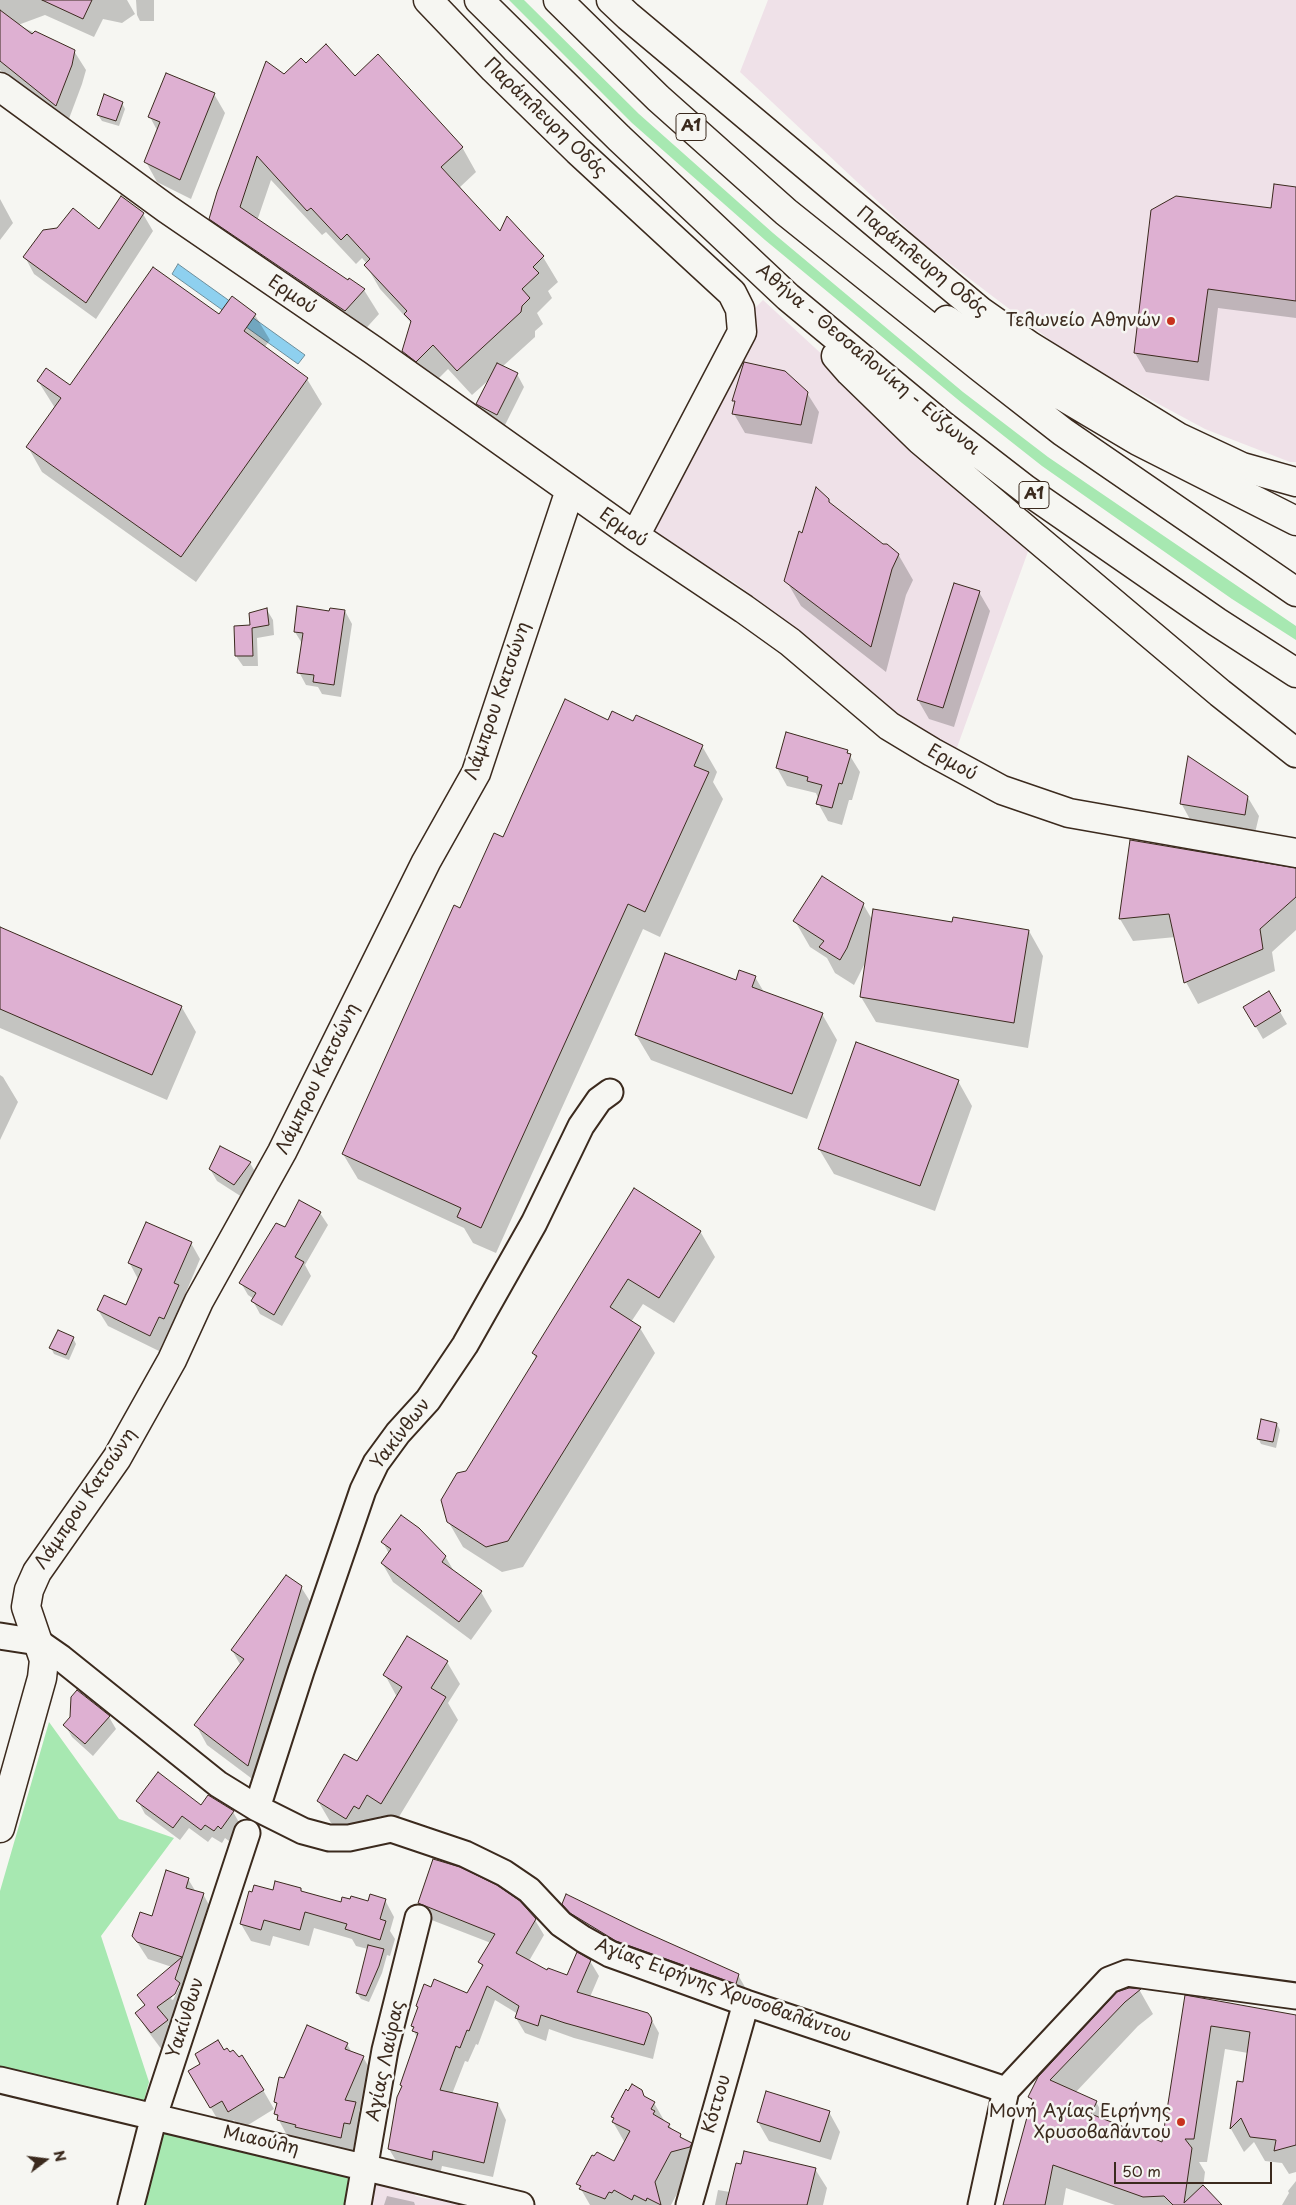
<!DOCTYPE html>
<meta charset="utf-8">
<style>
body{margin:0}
#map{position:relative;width:1296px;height:2205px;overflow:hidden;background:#f6f6f2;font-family:"Playpen Sans",sans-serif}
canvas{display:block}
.north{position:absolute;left:20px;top:2135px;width:50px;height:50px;-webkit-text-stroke:4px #f6f6f2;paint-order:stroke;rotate:75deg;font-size:14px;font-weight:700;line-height:20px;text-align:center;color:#3b2a1e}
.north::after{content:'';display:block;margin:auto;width:18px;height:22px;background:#3b2a1e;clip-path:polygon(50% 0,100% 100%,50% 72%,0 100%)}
.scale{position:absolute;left:1114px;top:2162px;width:158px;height:22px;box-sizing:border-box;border:2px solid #3b2a1e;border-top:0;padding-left:6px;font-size:15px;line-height:18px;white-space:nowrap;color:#3b2a1e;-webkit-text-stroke:4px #f6f6f2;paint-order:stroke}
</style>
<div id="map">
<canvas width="1296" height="2205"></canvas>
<div class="north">N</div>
<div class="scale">50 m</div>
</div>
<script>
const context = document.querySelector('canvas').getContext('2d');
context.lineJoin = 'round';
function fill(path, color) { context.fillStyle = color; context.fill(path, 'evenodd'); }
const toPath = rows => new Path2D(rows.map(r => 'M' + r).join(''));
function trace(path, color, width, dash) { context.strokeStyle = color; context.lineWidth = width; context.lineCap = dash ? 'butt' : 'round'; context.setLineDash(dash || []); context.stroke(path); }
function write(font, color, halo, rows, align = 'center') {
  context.font = font + ' "Playpen Sans",sans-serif'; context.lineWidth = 5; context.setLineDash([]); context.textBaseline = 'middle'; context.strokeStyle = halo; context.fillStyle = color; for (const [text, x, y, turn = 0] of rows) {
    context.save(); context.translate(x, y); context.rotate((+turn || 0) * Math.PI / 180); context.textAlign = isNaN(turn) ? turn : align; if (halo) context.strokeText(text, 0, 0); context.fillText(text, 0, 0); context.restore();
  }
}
fill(toPath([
 [768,0,1296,0,1296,462,1290,462,1205,429,1075,359,920,241,740,72],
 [763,300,1030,546,955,753,881,708,798,631,734,582,650,534,755,330,754,309],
 [374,2181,413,2189,415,2196,428,2199,437,2197,473,2205,369,2205]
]), '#efe1e8');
fill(toPath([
 [509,0,524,0,639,114,773,233,963,392,1048,457,1296,626,1296,640,1232,599,1042,466,962,403,765,240,632,123],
 [49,1722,119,1819,174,1838,101,1936,149,2082,143,2104,0,2067,0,1891],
 [161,2124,357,2170,351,2205,139,2205]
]), '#a7e8b1');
const water = toPath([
 [178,264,305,355,298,364,172,274,178,264]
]);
fill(water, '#8ed0ef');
trace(water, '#6d8e9b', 1);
fill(toPath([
 [0,0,127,0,135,14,122,23,103,19,94,37,45,15,18,25,74,51,86,70,82,84,67,124,0,70],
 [136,0,154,0,154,21,140,21,137,15],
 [306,65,355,77,462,147,476,172,459,188,500,233,508,218,543,257,558,282,548,291,552,298,537,313,543,324,535,331,535,337,502,367,517,374,524,387,504,427,485,417,478,404,490,379,472,395,448,369,431,386,417,376,403,351,412,324,380,289,366,265,367,264,362,258,356,264,326,232,322,235,271,180,257,221,348,281,350,280,364,290,379,314,360,335,225,244,211,219,285,75],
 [214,94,225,113,191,199,157,182,146,162,158,132,150,117],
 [122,103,125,109,119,126,102,121,98,115],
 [1296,188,1296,318,1218,308,1209,381,1146,372,1135,353,1152,211,1272,209],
 [0,199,13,223,0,240],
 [143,214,153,231,96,319,34,274,25,257],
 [255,315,270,340,264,348,307,379,322,404,196,582,42,472,28,447,55,408,38,381,70,386,220,316],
 [807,393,819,412,812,444,745,433,734,414,736,404,734,400],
 [828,499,832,506,883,545,898,554,913,580,906,595,886,672,801,606,786,580,803,535],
 [979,592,990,611,954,727,929,719,918,700],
 [267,610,273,620,274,635,257,638,258,666,243,666,236,656,252,626],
 [345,611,352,624,341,697,322,694,318,687,306,685,299,672,303,645,295,632,330,613],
 [636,716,702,746,717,772,713,782,723,799,660,937,643,929,496,1253,473,1243,464,1228,358,1179,343,1154,503,839,609,721,634,722],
 [847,751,860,772,852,800,849,800,842,825,828,821,818,803,818,798,816,793,787,786,777,768],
 [1247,796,1259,816,1255,833,1192,823,1181,803],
 [1131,841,1296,869,1296,930,1272,952,1275,971,1198,1004,1186,982,1176,937,1133,941,1120,919],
 [863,904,873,921,953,924,1029,931,1043,956,1028,1048,876,1022,861,997,865,963,854,985,835,973,827,958,810,947,795,921],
 [0,929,181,1006,196,1032,167,1100,0,1028],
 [755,977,764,992,822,1014,837,1040,807,1119,651,1060,636,1035,736,982],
 [1269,993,1287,1024,1263,1039,1245,1008],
 [0,1075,3,1077,18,1102,0,1140],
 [958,1081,972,1106,935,1211,834,1174,819,1149],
 [250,1163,257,1175,242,1197,217,1181,210,1169],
 [634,1190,700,1231,715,1257,674,1323,643,1304,631,1322,640,1328,655,1353,523,1567,502,1572,463,1547,448,1521,467,1472,536,1359,533,1353],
 [320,1213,328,1225,305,1265,311,1276,282,1326,260,1314,253,1301,254,1299,248,1295,241,1283,285,1229],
 [191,1243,200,1259,184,1297,187,1302,173,1334,168,1332,159,1351,108,1326,98,1310,126,1307,138,1279,129,1262],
 [73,1338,76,1344,69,1360,54,1354,51,1348],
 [1277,1424,1280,1430,1276,1448,1261,1444,1258,1438],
 [383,1542,445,1556,455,1573,481,1592,492,1611,471,1640,393,1582,382,1563,389,1554],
 [301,1587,313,1606,259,1784,207,1745,196,1725,241,1666,232,1650],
 [447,1662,460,1684,448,1703,458,1720,394,1825,380,1816,372,1830,359,1840,331,1823,318,1801,357,1763,397,1697,385,1675],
 [109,1717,116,1729,93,1756,72,1737,65,1725],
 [138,1801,202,1806,233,1812,240,1824,229,1841,225,1838,222,1843,212,1837,208,1842,189,1828,180,1840,145,1814],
 [188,1879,196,1892,203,1894,213,1912,184,2011,168,2024,177,2038,162,2050,147,2030,137,2013,145,2006,139,1995,172,1967,148,1959,133,1936],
 [177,1986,180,1986,173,2000,171,1999],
 [301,1890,302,1893,342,1904,385,1900,394,1917,390,1931,395,1939,390,1956,387,1955,382,1973,369,2002,361,1999,357,1993,368,1949,356,1946,352,1939,314,1928,309,1946,273,1936,270,1946,251,1941,241,1924,273,1891],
 [420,1903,535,1920,544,1935,529,1961,547,1972,568,1977,590,1961,599,1976,590,1997,650,2017,659,2033,653,2059,574,2038,549,2029,546,2041,525,2033,516,2018,518,2014,495,2000,478,2045,476,2044,468,2062,465,2061,452,2094,498,2104,506,2120,493,2177,442,2166,440,2175,398,2164,389,2149,402,2087,401,2085,417,2038,412,2026,419,2009,417,2006,468,1995,483,1968,480,1962,491,1943,429,1919],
 [563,1904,738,1975,749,1994,628,1960,574,1923],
 [1129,1989,1140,1991,1153,2014,1138,2026,1075,2093,1096,2102,1107,2121,1163,2144,1186,1997,1296,2016,1296,2172,1289,2174,1282,2163,1265,2161,1254,2142,1244,2152,1231,2129,1238,2082,1244,2083,1248,2053,1225,2049,1207,2162,1199,2162,1205,2172,1203,2188,1220,2205,1115,2205,1066,2188,1063,2205,1004,2205,1032,2101,1030,2097],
 [347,2044,352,2053,363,2057,374,2076,359,2111,366,2123,361,2143,355,2141,351,2157,289,2139,275,2113,277,2106,275,2102,285,2080],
 [224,2051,263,2090,274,2109,240,2130,234,2120,222,2127,201,2091],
 [646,2099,654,2103,665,2122,669,2125,673,2131,691,2144,705,2170,686,2177,671,2205,590,2205,578,2184,615,2163,625,2143,613,2122,613,2117],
 [829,2112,840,2132,831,2160,769,2141,758,2122],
 [815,2169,827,2188,823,2205,715,2205,718,2190,730,2192],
 [1296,2181,1296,2205,1282,2205,1289,2193,1288,2191],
 [387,2196,414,2202,415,2205,384,2205]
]), '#0003');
const building = toPath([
 [42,0,92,0,83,19,42,0],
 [0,10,32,34,35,31,75,50,72,65,56,106,0,61,0,10],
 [326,44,355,76,378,54,463,147,441,167,500,231,507,216,544,256,533,267,539,273,522,289,530,298,522,306,521,312,457,371,433,345,416,362,402,351,411,321,404,314,407,311,364,265,370,259,347,234,341,240,311,208,307,211,257,156,240,207,348,280,349,278,365,289,345,311,209,219,217,192,266,61,284,74,301,58,306,63,326,44],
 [166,73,215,93,180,180,144,162,160,122,148,117,166,73],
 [104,94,123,102,116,121,97,115,104,94],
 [1274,184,1296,187,1296,301,1208,289,1198,362,1134,353,1151,210,1176,196,1271,208,1274,184],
 [121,196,144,213,86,303,23,257,43,230,57,228,73,208,99,229,121,196],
 [153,267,219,314,232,296,256,314,244,331,308,378,181,557,26,447,61,398,37,381,46,368,70,385,153,267],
 [744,362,785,371,808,392,801,425,732,414,735,401,732,401,744,362],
 [497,363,518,373,497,415,476,404,497,363],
 [816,487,829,499,829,502,883,544,887,544,899,554,892,569,871,647,784,581,799,531,802,533,816,487],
 [954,583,980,591,943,708,917,700,954,583],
 [297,606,329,611,330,608,345,610,334,685,313,682,314,675,297,673,303,633,294,632,297,606],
 [267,608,269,625,252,628,253,656,235,656,234,626,250,625,249,613,267,608],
 [565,699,608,720,612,711,633,721,636,715,703,745,694,766,709,772,645,912,628,904,481,1228,457,1217,461,1208,342,1154,454,905,460,908,494,833,503,837,565,699],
 [786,732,848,750,847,753,851,754,842,784,839,783,832,808,816,804,822,785,807,781,808,777,776,768,786,732],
 [1188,756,1248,796,1245,815,1180,804,1188,756],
 [1130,840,1296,868,1296,897,1260,929,1263,949,1184,983,1169,914,1119,919,1130,840],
 [822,876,864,903,847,948,840,960,819,947,824,941,793,921,822,876],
 [873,909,952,922,953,917,1029,930,1014,1023,860,997,873,909],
 [0,927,182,1006,152,1075,0,1009,0,927],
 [665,953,736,980,739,970,756,976,752,987,823,1013,792,1094,635,1035,665,953],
 [1269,991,1281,1011,1255,1027,1243,1007,1269,991],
 [856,1042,959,1080,920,1186,818,1149,856,1042],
 [220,1146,251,1162,234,1185,209,1169,220,1146],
 [634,1188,701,1231,659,1298,628,1279,610,1307,641,1327,508,1541,486,1547,447,1522,441,1500,457,1473,466,1471,537,1356,532,1353,634,1188],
 [299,1200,321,1212,295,1257,304,1262,274,1315,251,1301,256,1293,239,1283,276,1223,285,1227,299,1200],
 [146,1222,192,1242,174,1283,179,1285,164,1319,159,1317,150,1336,97,1310,104,1295,126,1305,142,1269,128,1263,146,1222],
 [58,1330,74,1337,66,1355,49,1348,58,1330],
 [1261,1419,1277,1423,1273,1442,1257,1439,1261,1419],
 [401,1515,419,1528,446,1556,442,1562,482,1591,459,1622,381,1563,391,1549,381,1542,401,1515],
 [286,1575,302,1586,248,1766,194,1725,244,1659,231,1650,286,1575],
 [407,1636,448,1661,431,1688,446,1697,381,1804,367,1795,359,1809,354,1806,346,1819,317,1801,344,1754,357,1761,402,1687,383,1675,407,1636],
 [77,1690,110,1716,85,1744,63,1725,70,1717,71,1697,77,1690],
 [158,1772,201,1805,208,1795,234,1811,221,1829,218,1826,214,1831,205,1825,201,1830,182,1816,173,1828,136,1801,158,1772],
 [433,1859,460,1867,497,1885,520,1901,536,1919,516,1953,547,1970,548,1968,567,1975,577,1952,591,1960,577,1992,648,2013,651,2017,652,2021,644,2045,565,2023,541,2015,538,2026,515,2018,519,2006,487,1986,469,2031,467,2030,460,2048,456,2046,440,2090,498,2103,484,2163,433,2151,432,2160,388,2149,397,2097,402,2086,400,2085,418,2033,412,2031,414,2027,411,2026,418,2007,416,2006,424,1984,431,1987,434,1979,467,1993,483,1965,478,1962,495,1934,418,1903,433,1859],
 [166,1870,189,1878,186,1888,204,1893,175,1979,180,1983,175,1994,157,2007,168,2020,151,2033,135,2013,145,2005,137,1995,182,1957,137,1942,132,1936,140,1912,152,1916,166,1870],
 [275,1881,301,1888,301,1891,341,1902,342,1897,350,1899,351,1896,368,1901,370,1894,386,1899,380,1919,386,1921,380,1940,345,1929,347,1924,305,1912,300,1930,264,1920,261,1930,240,1924,249,1891,252,1892,254,1885,273,1890,275,1881],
 [566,1894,638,1929,739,1974,736,1984,616,1941,570,1913,562,1904,566,1894],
 [368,1945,384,1949,379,1966,366,1996,356,1993,368,1945],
 [1129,1988,1141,1989,1125,2002,1050,2080,1097,2101,1091,2114,1162,2142,1185,1995,1296,2015,1296,2145,1274,2151,1276,2140,1250,2137,1241,2118,1230,2129,1237,2081,1243,2082,1250,2032,1211,2026,1194,2139,1185,2139,1192,2148,1184,2203,1203,2185,1222,2205,1173,2205,1164,2196,1143,2197,1053,2165,1045,2205,1003,2205,1032,2099,1028,2097,1038,2077,1117,1992,1129,1988],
 [307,2025,348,2043,345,2049,364,2056,345,2100,356,2102,350,2124,344,2123,341,2138,295,2127,296,2125,277,2120,278,2115,274,2114,277,2103,274,2102,279,2077,284,2078,307,2025],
 [218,2040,224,2050,227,2048,230,2052,233,2050,239,2057,242,2055,264,2090,228,2112,222,2101,210,2108,188,2071,200,2064,195,2054,218,2040],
 [632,2084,642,2090,644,2096,655,2102,651,2109,655,2111,653,2114,670,2124,668,2127,681,2134,680,2137,692,2143,690,2147,671,2152,655,2182,661,2205,647,2198,646,2201,634,2195,632,2200,614,2190,612,2193,609,2192,605,2199,579,2189,581,2186,576,2184,592,2155,594,2156,597,2152,614,2161,630,2131,612,2122,614,2118,611,2117,626,2089,628,2091,632,2084],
 [766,2091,830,2111,820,2142,757,2122,766,2091],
 [744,2151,816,2168,807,2205,726,2205,736,2163,741,2164,744,2151]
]);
fill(building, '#deb0d2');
trace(building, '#3b2a1e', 1);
const street = toPath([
 [0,1636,38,1642,61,1658,218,1784,257,1808,303,1831,329,1838,349,1838,391,1829,465,1854,504,1873,529,1890,561,1924,583,1939,610,1954,746,2003,1006,2090,1109,1980,1127,1973,1296,1996],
 [257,1808,301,1671,363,1490,376,1463,398,1433,428,1400,465,1345,534,1223,581,1126,599,1100,610,1092],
 [0,2080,521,2205],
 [131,2205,154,2116,247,1833],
 [358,2205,385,2050,418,1918],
 [689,2205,746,2003],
 [981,2205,1006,2090]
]);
const secondary = toPath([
 [428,0,494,69,578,151,732,293,740,309,742,332,635,536],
 [611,0,628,16,980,311,1030,346,1178,437,1242,467,1296,482],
 [0,87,167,209,373,350,635,536,744,609,790,642,889,726,932,752,1002,790,1069,813,1296,853],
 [0,1828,42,1678,44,1660,26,1607,29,1590,37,1572,117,1458,172,1360,199,1301,282,1152,426,862,476,773,570,490]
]);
const highway = toPath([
 [479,0,619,138,788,297,941,424,1025,489,1217,622,1296,673],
 [558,0,658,98,786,212,981,368,1063,432,1296,592],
 [947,320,1025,374,1138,441,1296,521],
 [836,356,850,372,920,440,1220,693,1296,753]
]);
trace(street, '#3b2a1e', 29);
trace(secondary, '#3b2a1e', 31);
trace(highway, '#3b2a1e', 31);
trace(street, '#f6f6f2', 25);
trace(secondary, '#f6f6f2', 28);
trace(highway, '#f6f6f2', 28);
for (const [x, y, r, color] of [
 [1171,321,5,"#c8321e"],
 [1181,2122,5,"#c8321e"]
]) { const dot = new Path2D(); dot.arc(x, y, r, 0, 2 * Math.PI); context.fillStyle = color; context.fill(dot); trace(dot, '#f6f6f2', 2); }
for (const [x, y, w] of [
 [691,127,30],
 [1034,495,30]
]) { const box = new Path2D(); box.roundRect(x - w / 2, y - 13.5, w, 27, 4); context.fillStyle = '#f6f6f2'; context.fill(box); trace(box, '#3b2a1e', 1); }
write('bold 16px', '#3b2a1e', null, [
 ["Α1",691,127],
 ["Α1",1034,495]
]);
write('18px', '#3b2a1e', '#f6f6f2', [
 ["Παράπλευρη Οδός",545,118,44],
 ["Παράπλευρη Οδός",922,262,39],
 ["Ερμού",292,295,34],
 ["Αθήνα - Θεσσαλονίκη - Εύζωνοι",868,360,40],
 ["Ερμού",623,528,35],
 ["Λάμπρου Κατσώνη",498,701,-71],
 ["Ερμού",952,763,30],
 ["Λάμπρου Κατσώνη",318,1079,-64],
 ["Υακίνθων",401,1434,-52],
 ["Λάμπρου Κατσώνη",86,1499,-56],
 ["Αγίας Ειρήνης Χρυσοβαλάντου",723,1991,20],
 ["Υακίνθων",186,2018,-72],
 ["Αγίας Λαύρας",386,2061,-78],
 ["Κόττου",717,2104,-74],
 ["Μιαούλη",261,2141,13]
]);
write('18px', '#3b2a1e', '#f6f6f2', [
 ["Τελωνείο Αθηνών",1161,321],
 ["Μονή Αγίας Ειρήνης",1171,2112],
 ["Χρυσοβαλάντου",1171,2133]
], 'right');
</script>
